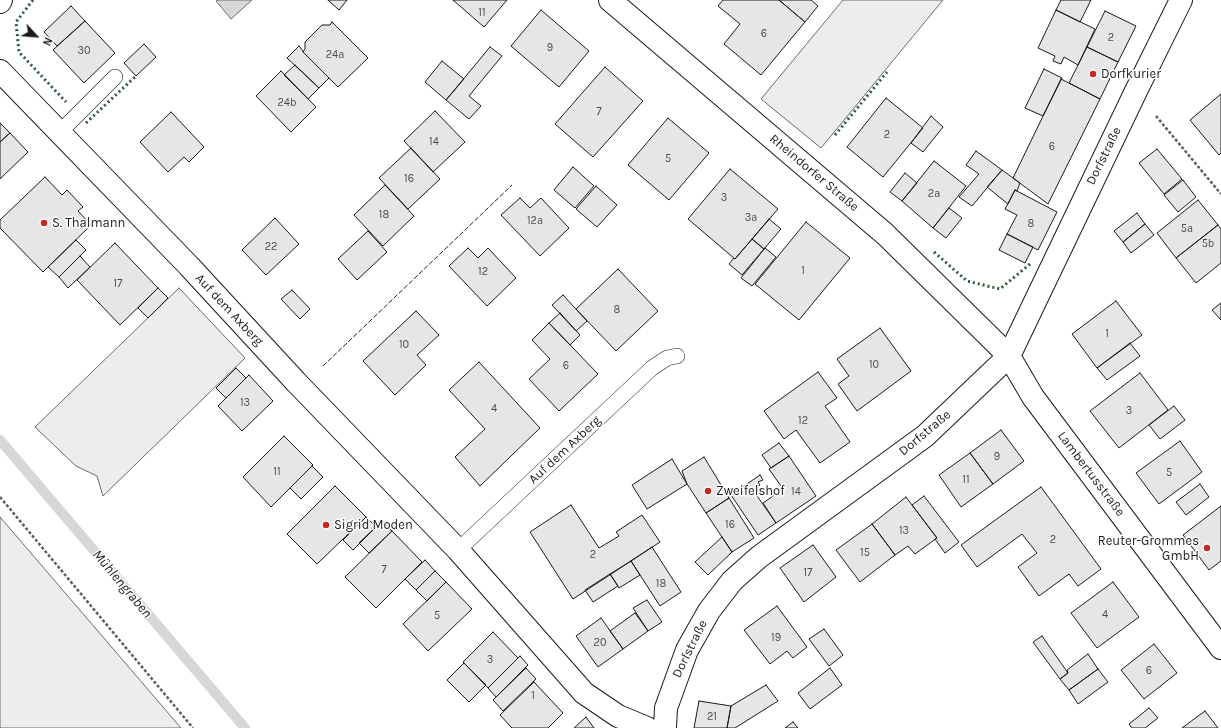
<!DOCTYPE html>
<meta charset="utf-8">
<style>
body{margin:0}
#map{position:relative;width:1221px;height:728px;overflow:hidden;background:#fff;font-family:Karla,sans-serif}
canvas{display:block}
.north{position:absolute;left:16px;top:16px;width:40px;height:40px;-webkit-text-stroke:3px #fff;paint-order:stroke;rotate:116deg;font-size:11px;font-weight:700;line-height:16px;text-align:center;color:#1a1a1a}
.north::after{content:'';display:block;margin:auto;width:14px;height:18px;background:#1a1a1a;clip-path:polygon(50% 0,100% 100%,50% 72%,0 100%)}
</style>
<div id="map">
<canvas width="1221" height="728"></canvas>
<div class="north">N</div>
</div>
<script>
const context = document.querySelector('canvas').getContext('2d');
context.lineJoin = 'round';
function fill(path, color) { context.fillStyle = color; context.fill(path, 'evenodd'); }
const toPath = rows => new Path2D(rows.map(r => 'M' + r).join(''));
function trace(path, color, width, dash) { context.strokeStyle = color; context.lineWidth = width; context.lineCap = dash ? 'butt' : 'round'; context.setLineDash(dash || []); context.stroke(path); }
function write(font, color, halo, rows, align = 'center') {
  context.font = font + ' Karla,sans-serif'; context.lineWidth = 3; context.setLineDash([]); context.textBaseline = 'middle'; context.strokeStyle = halo; context.fillStyle = color; for (const [text, x, y, turn = 0] of rows) {
    context.save(); context.translate(x, y); context.rotate((+turn || 0) * Math.PI / 180); context.textAlign = isNaN(turn) ? turn : align; if (halo) context.strokeText(text, 0, 0); context.fillText(text, 0, 0); context.restore();
  }
}
const built = toPath([
 [843,0,943,0,821,148,761,99,843,0],
 [179,288,245,358,103,496,97,476,76,466,35,427,179,288],
 [0,517,181,728,0,728,0,517]
]);
fill(built, '#ededed');
trace(built, '#6a6a6a', 1);
const water = toPath([
 [218,0,252,0,231,19,216,1,218,0]
]);
fill(water, '#d7d7d7');
trace(water, '#6a6a6a', 1);
trace(toPath([
 [0,440,245,728]
]), '#d7d7d7', 10);
const building = toPath([
 [328,0,347,0,339,10,328,0],
 [453,0,507,0,484,27,453,0],
 [723,0,779,0,805,22,761,75,724,44,740,24,718,6,723,0],
 [779,0,811,0,818,6,805,22,779,0],
 [1061,0,1091,0,1080,22,1056,10,1061,0],
 [71,6,85,21,57,46,44,32,71,6],
 [541,10,589,51,559,87,511,46,541,10],
 [1056,10,1095,29,1078,65,1064,57,1061,64,1053,61,1055,56,1038,48,1056,10],
 [1105,11,1136,26,1118,62,1087,47,1105,11],
 [85,21,115,53,84,83,53,50,85,21],
 [332,22,368,58,338,87,303,52,305,49,305,42,322,25,330,25,332,22],
 [144,44,156,57,136,76,124,63,144,44],
 [299,46,303,51,303,52,329,78,319,88,287,58,299,46],
 [490,47,502,56,469,96,481,106,469,119,446,100,490,47],
 [1087,47,1118,62,1100,99,1069,83,1087,47],
 [442,61,464,79,446,100,425,82,442,61],
 [295,65,319,88,308,99,284,75,295,65],
 [605,67,643,101,593,157,555,124,605,67],
 [1044,69,1062,78,1043,116,1025,108,1044,69],
 [281,71,316,107,291,132,256,96,281,71],
 [1061,79,1100,99,1048,204,1013,178,1061,79],
 [1221,94,1221,153,1219,155,1190,120,1221,94],
 [886,98,923,128,883,177,847,147,886,98],
 [435,111,465,142,433,172,404,141,435,111],
 [171,112,204,147,189,162,184,157,168,172,140,142,171,112],
 [931,116,943,127,923,152,911,143,931,116],
 [668,118,709,153,669,200,628,165,668,118],
 [0,123,10,133,0,142,0,123],
 [10,133,28,152,0,179,0,142,10,133],
 [411,148,440,179,408,209,379,178,411,148],
 [1157,149,1182,179,1164,194,1139,163,1157,149],
 [976,151,1002,170,972,206,959,197,979,174,966,165,976,151],
 [934,161,966,186,933,228,902,201,934,161],
 [573,167,594,186,575,208,554,190,573,167],
 [730,169,778,209,735,259,688,219,730,169],
 [1002,170,1020,183,1017,191,1015,190,1008,204,987,187,1002,170],
 [905,173,917,183,902,201,890,192,905,173],
 [45,177,62,195,67,190,83,207,78,211,91,225,43,272,0,228,0,220,45,177],
 [1183,180,1196,197,1178,212,1164,195,1183,180],
 [385,185,414,216,383,246,354,215,385,185],
 [596,186,617,205,597,227,576,209,596,186],
 [1015,190,1057,212,1038,250,1007,234,1017,215,1005,209,1015,190],
 [520,198,530,208,541,198,569,228,540,256,501,215,520,198],
 [1198,200,1218,225,1176,258,1157,233,1198,200],
 [949,208,962,218,946,238,933,228,949,208],
 [1137,213,1145,224,1123,242,1114,231,1137,213],
 [275,218,299,244,266,275,242,250,275,218],
 [769,219,781,229,764,249,752,239,769,219],
 [806,222,850,258,799,320,755,284,806,222],
 [1145,224,1154,235,1131,253,1123,242,1145,224],
 [1218,225,1221,229,1221,263,1196,283,1176,258,1218,225],
 [368,231,387,252,357,280,338,259,368,231],
 [1007,234,1033,247,1025,263,999,250,1007,234],
 [752,239,764,249,742,275,729,264,734,258,735,259,752,239],
 [76,240,86,250,59,277,48,267,76,240],
 [115,243,158,288,120,325,77,280,115,243],
 [468,248,478,258,488,248,516,278,487,306,449,266,468,248],
 [765,248,776,257,752,286,741,278,765,248],
 [80,256,90,267,68,288,59,277,80,256],
 [618,269,658,311,616,351,576,309,618,269],
 [158,288,168,298,148,318,138,308,158,288],
 [292,290,310,309,300,319,281,299,292,290],
 [563,295,587,321,576,331,552,305,563,295],
 [1116,301,1142,335,1097,368,1072,334,1116,301],
 [1221,303,1221,320,1212,310,1221,303],
 [416,311,439,335,417,355,426,365,395,395,363,361,416,311],
 [560,313,580,335,570,345,549,323,560,313],
 [549,323,598,374,559,411,529,379,550,359,532,340,549,323],
 [880,328,911,371,857,411,838,384,849,376,837,359,880,328],
 [1130,343,1140,356,1107,380,1097,368,1130,343],
 [479,362,540,428,480,486,455,457,485,429,449,390,479,362],
 [236,368,246,378,226,398,216,388,236,368],
 [818,372,837,398,825,406,850,442,820,463,796,430,784,439,764,411,818,372],
 [1140,373,1168,410,1119,448,1090,411,1140,373],
 [249,375,273,401,242,431,218,406,249,375],
 [1174,406,1185,420,1160,439,1149,425,1174,406],
 [1001,430,1024,461,993,484,970,453,1001,430],
 [284,436,313,465,271,507,243,477,284,436],
 [1180,441,1202,472,1159,504,1136,473,1180,441],
 [779,443,789,456,771,468,762,455,779,443],
 [970,453,993,484,961,507,939,475,970,453],
 [789,456,816,496,776,523,763,503,783,489,769,469,789,456],
 [704,457,729,498,706,513,687,484,682,471,704,457],
 [672,459,687,484,647,509,632,485,672,459],
 [312,466,323,477,301,499,290,488,312,466],
 [760,475,763,480,758,482,760,485,753,490,776,523,758,535,731,495,760,475],
 [1200,484,1209,497,1186,515,1176,502,1200,484],
 [335,486,366,517,317,564,287,534,335,486],
 [1041,487,1101,569,1078,586,1069,574,1039,596,1018,567,1037,553,1022,534,977,567,961,545,1041,487],
 [924,496,959,542,945,553,935,539,937,538,912,505,924,496],
 [906,497,937,538,915,554,908,546,895,555,872,524,906,497],
 [729,498,754,538,732,552,706,513,729,498],
 [571,505,599,548,619,536,616,532,642,515,660,542,573,599,530,532,571,505],
 [1221,506,1221,561,1209,570,1183,535,1221,506],
 [366,517,376,527,353,550,343,540,366,517],
 [382,521,392,531,369,553,359,543,382,521],
 [872,524,895,555,860,582,836,550,872,524],
 [392,531,422,562,376,608,345,577,392,531],
 [722,537,732,552,708,575,695,562,722,537],
 [813,545,836,577,804,602,780,568,813,545],
 [652,547,681,592,660,606,631,561,652,547],
 [425,560,435,571,416,590,405,579,425,560],
 [631,561,640,575,619,588,610,574,631,561],
 [435,571,446,582,427,601,416,590,435,571],
 [610,574,618,586,593,602,585,590,610,574],
 [446,582,472,609,428,651,403,624,446,582],
 [1113,582,1139,617,1097,648,1071,613,1113,582],
 [647,600,662,622,648,631,633,608,647,600],
 [777,606,807,647,793,658,787,651,770,664,744,630,777,606],
 [635,613,648,631,623,649,610,631,635,613],
 [601,618,623,649,598,667,576,636,601,618],
 [824,629,843,655,829,666,809,639,824,629],
 [493,632,518,658,488,688,463,662,493,632],
 [1042,636,1068,673,1060,679,1033,642,1042,636],
 [1154,644,1177,673,1144,699,1121,670,1154,644],
 [1088,654,1098,669,1069,690,1060,679,1068,673,1067,670,1088,654],
 [520,656,528,665,496,697,488,688,520,656],
 [464,663,486,685,469,702,447,680,464,663],
 [526,668,536,679,503,711,493,700,526,668],
 [830,668,842,685,810,709,798,693,830,668],
 [1098,669,1108,682,1078,704,1069,690,1098,669],
 [534,682,563,713,548,728,512,728,500,715,534,682],
 [766,685,778,701,735,728,727,728,731,706,766,685],
 [699,701,731,706,727,728,694,728,699,701],
 [1149,708,1158,718,1145,728,1132,728,1129,724,1149,708],
 [1205,711,1218,728,1182,728,1205,711],
 [586,717,594,728,574,728,586,717],
 [793,722,798,728,785,728,793,722]
]);
fill(building, '#e6e6e6');
trace(building, '#1a1a1a', 1);
const service = toPath([
 [60,132,115,77],
 [458,550,652,368,667,358,677,356]
]);
const minor = toPath([
 [610,0,885,234,1009,356,1033,397,1221,648],
 [0,2,1,0],
 [0,71,189,266,296,382,458,550,584,693,618,716,647,728],
 [665,728,666,708,687,650,709,611,732,581,759,557,925,436,1009,356,1136,91,1181,0]
]);
trace(service, '#1a1a1a', 16);
trace(minor, '#1a1a1a', 24);
trace(toPath([
 [1156,116,1221,194],
 [0,497,193,728]
]), '#5f5f5f', 2.5, [3, 2]);
trace(service, '#fff', 15);
trace(minor, '#fff', 22);
trace(toPath([
 [33,0,16,22,19,52,66,102],
 [86,123,136,76],
 [835,135,887,72],
 [934,252,967,281,1000,289,1030,264]
]), '#2b5a34', 3, [2, 3]);
trace(toPath([
 [323,366,512,185]
]), '#1a1a1a', 1, [5, 2]);
for (const [x, y, r, color] of [
 [1093,74,4,"#c62828"],
 [44,223,4,"#c62828"],
 [708,491,4,"#c62828"],
 [326,525,4,"#c62828"],
 [1207,548,4,"#c62828"]
]) { const dot = new Path2D(); dot.arc(x, y, r, 0, 2 * Math.PI); context.fillStyle = color; context.fill(dot); trace(dot, '#fff', 1.5); }
write('11px', '#4d4d4d', null, [
 ["11",482,13],
 ["6",764,34],
 ["2",1111,38],
 ["9",550,48],
 ["30",84,51],
 ["24a",335,55],
 ["24b",287,103],
 ["7",599,112],
 ["2",887,135],
 ["14",434,142],
 ["6",1052,147],
 ["5",668,159],
 ["16",409,179],
 ["2a",934,194],
 ["3",724,198],
 ["18",384,215],
 ["3a",751,218],
 ["12a",535,221],
 ["8",1031,224],
 ["5a",1187,229],
 ["5b",1208,244],
 ["22",271,247],
 ["1",803,271],
 ["12",483,272],
 ["17",118,284],
 ["8",617,310],
 ["1",1107,334],
 ["10",404,345],
 ["10",874,365],
 ["6",566,366],
 ["13",245,403],
 ["4",494,409],
 ["3",1129,411],
 ["12",803,421],
 ["9",997,457],
 ["11",277,472],
 ["5",1169,473],
 ["11",966,480],
 ["14",796,492],
 ["16",730,525],
 ["13",904,531],
 ["2",1053,540],
 ["15",865,553],
 ["2",593,555],
 ["7",384,570],
 ["17",808,573],
 ["18",661,584],
 ["4",1105,615],
 ["5",437,616],
 ["19",776,638],
 ["20",600,643],
 ["3",490,660],
 ["6",1149,671],
 ["1",533,696],
 ["21",712,717]
]);
write('13px', '#1a1a1a', '#fff', [
 ["Dorfkurier",1101,74],
 ["S. Thalmann",52,223],
 ["Zweifelshof",716,491],
 ["Sigrid Moden",334,525],
 ["Reuter-Grommes",1199,541,"right"],
 ["GmbH",1199,556,"right"]
], 'left');
write('13px', '#1a1a1a', '#fff', [
 ["Dorfstraße",1104,156,-64],
 ["Rheindorfer Straße",814,173,40],
 ["Auf dem Axberg",229,310,47],
 ["Dorfstraße",925,433,-40],
 ["Auf dem Axberg",565,450,-43],
 ["Lambertusstraße",1091,474,53],
 ["Dorfstraße",690,649,-64]
]);
write('italic 14px', '#1a1a1a', '#fff', [
 ["Mühlengraben",122,584,50]
]);
</script>
